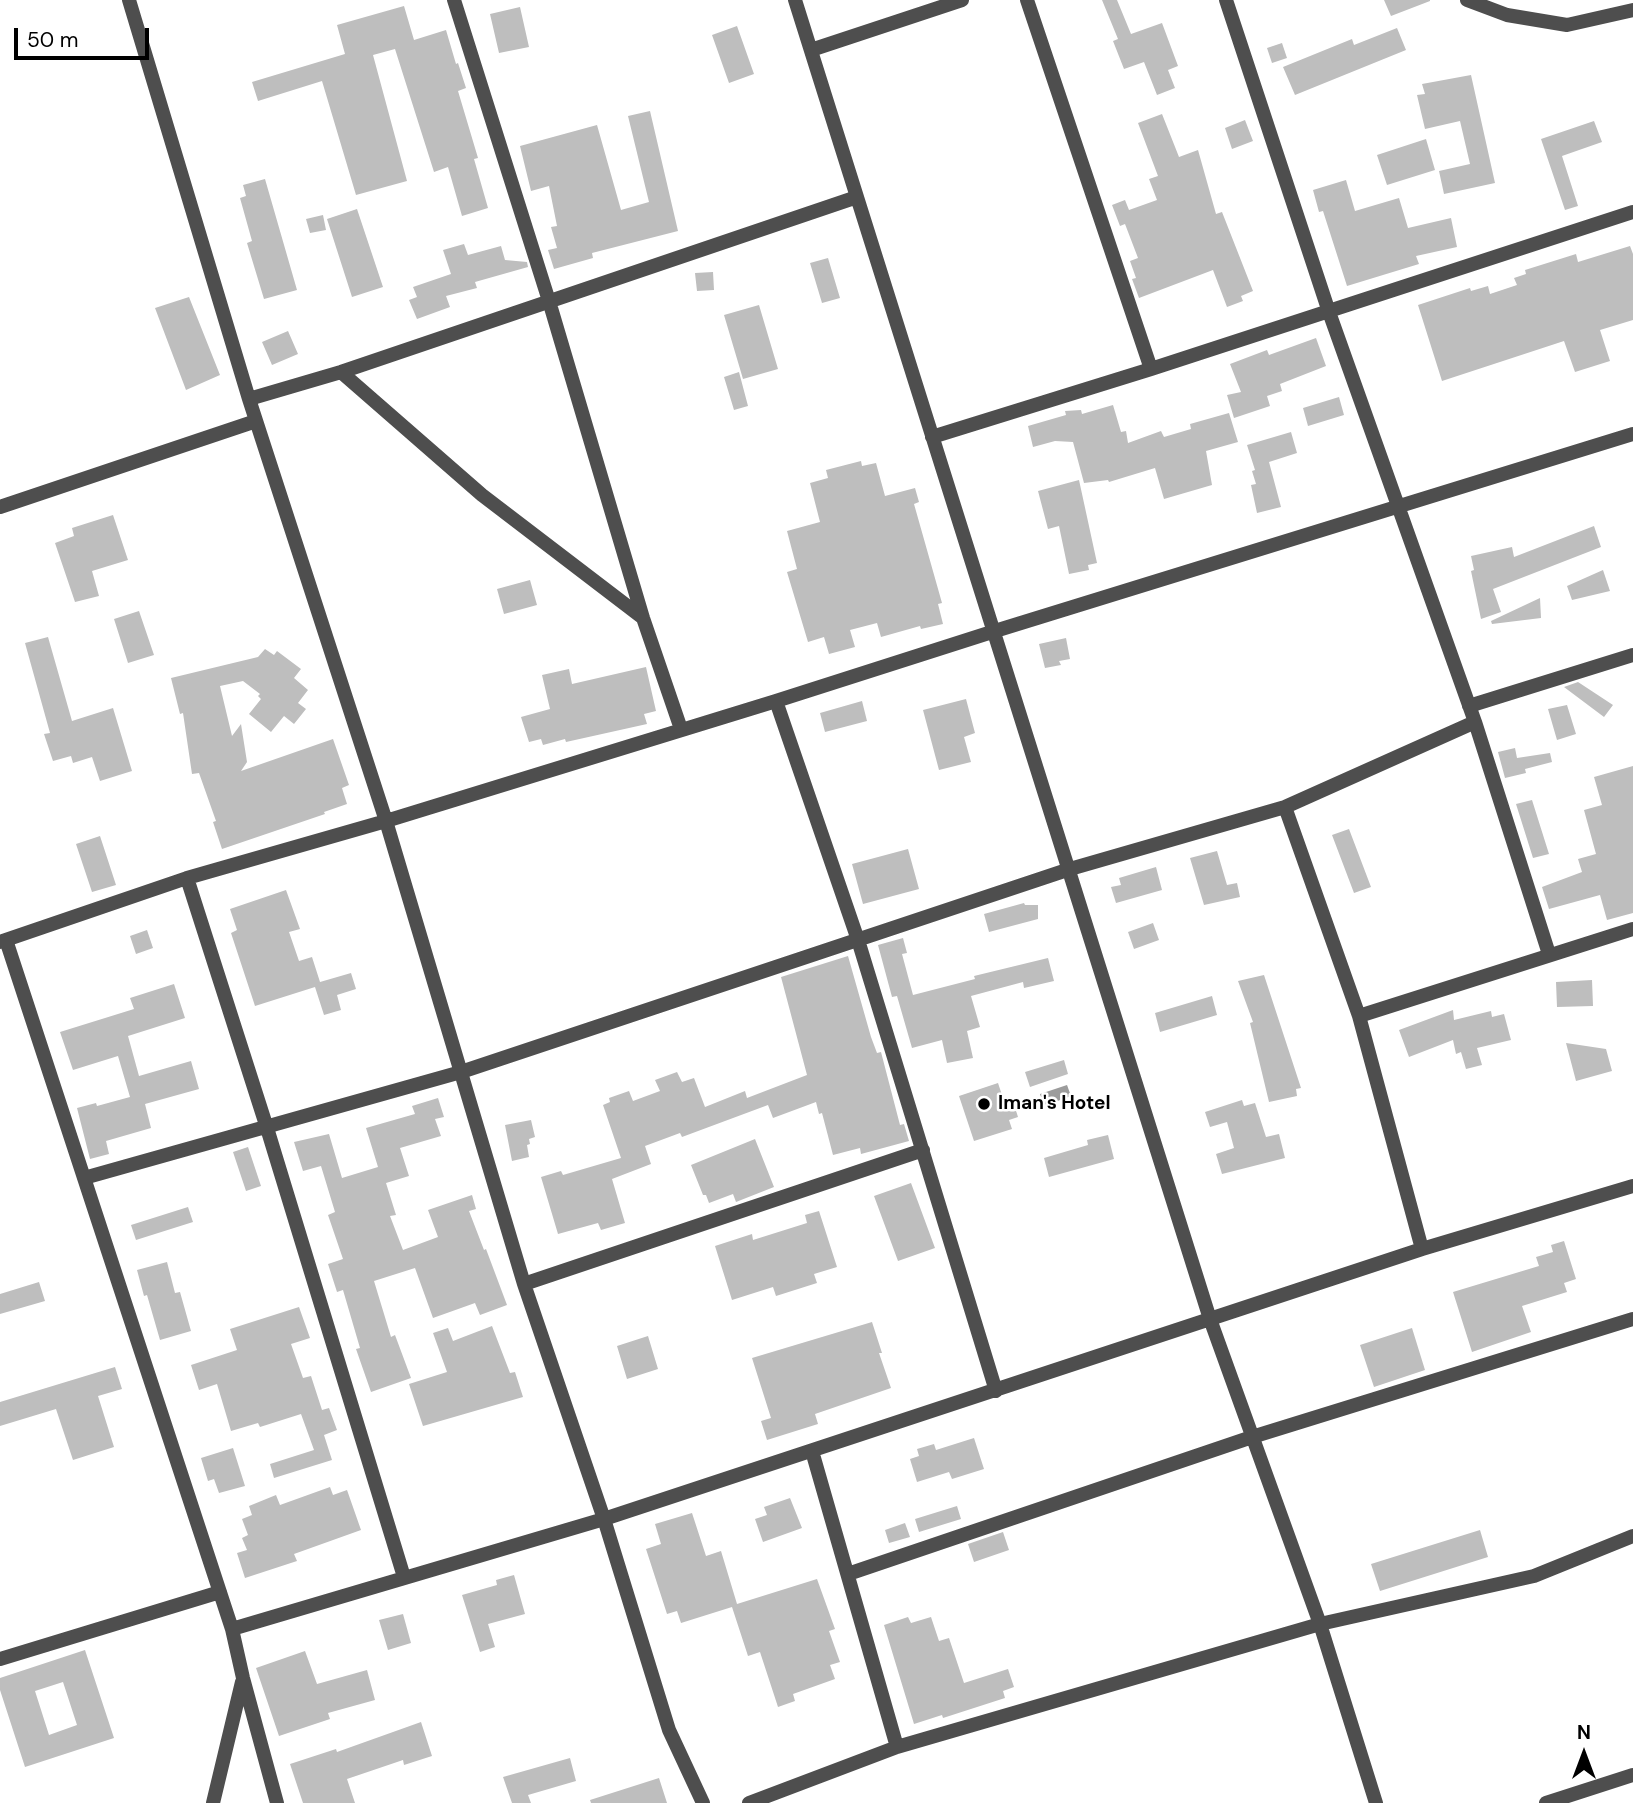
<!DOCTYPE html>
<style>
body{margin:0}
#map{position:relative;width:1633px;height:1803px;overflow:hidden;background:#fff;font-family:"DM Sans",sans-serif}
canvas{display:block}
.north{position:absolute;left:1549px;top:1719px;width:70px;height:70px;-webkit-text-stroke:5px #fff;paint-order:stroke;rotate:0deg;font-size:19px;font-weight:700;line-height:28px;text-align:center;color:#000}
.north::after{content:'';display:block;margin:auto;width:24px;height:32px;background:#000;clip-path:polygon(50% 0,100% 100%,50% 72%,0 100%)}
.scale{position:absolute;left:14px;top:28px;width:135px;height:32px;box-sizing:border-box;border:4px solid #000;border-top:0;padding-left:9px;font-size:21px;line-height:24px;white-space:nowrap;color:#000;-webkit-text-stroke:5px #fff;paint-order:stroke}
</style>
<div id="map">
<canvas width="1633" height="1803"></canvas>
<div class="north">N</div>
<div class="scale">50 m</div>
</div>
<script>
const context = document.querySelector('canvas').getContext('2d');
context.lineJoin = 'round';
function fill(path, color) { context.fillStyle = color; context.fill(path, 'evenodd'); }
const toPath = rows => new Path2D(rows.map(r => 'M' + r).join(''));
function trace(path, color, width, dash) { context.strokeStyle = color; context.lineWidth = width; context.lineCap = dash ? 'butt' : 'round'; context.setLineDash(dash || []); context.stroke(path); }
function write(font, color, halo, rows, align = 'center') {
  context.font = font + ' "DM Sans",sans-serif'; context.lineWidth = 5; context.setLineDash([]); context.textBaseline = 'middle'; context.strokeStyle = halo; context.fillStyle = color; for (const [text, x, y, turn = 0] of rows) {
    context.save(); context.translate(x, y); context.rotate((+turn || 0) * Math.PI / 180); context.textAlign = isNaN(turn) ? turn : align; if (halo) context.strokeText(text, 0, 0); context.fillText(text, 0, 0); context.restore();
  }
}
fill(toPath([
 [1067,1085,1071,1096,1044,1106,1040,1094]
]), '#9c9c9c');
fill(toPath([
 [1102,0,1117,0,1131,34,1162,23,1178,66,1168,70,1175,88,1157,95,1144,62,1124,69,1113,41,1118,39],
 [1384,0,1430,0,1430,1,1391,16],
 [404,6,414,40,446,30,456,64,458,63,466,88,458,91,478,158,474,159,488,208,462,216,448,167,434,172,395,49,373,55,407,181,356,195,322,81,258,101,252,82,345,54,337,25],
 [520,7,529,47,499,53,490,14],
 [737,26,754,74,729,83,712,35],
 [1397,28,1406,50,1295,95,1283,67,1352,39,1354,45],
 [1282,43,1287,58,1272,63,1267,48],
 [1471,75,1495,183,1444,194,1439,171,1470,164,1460,121,1425,129,1417,95,1425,94,1422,84],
 [650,111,678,231,592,253,593,258,554,269,548,250,557,248,551,227,557,226,549,186,531,191,520,146,597,125,621,210,649,202,628,116],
 [1162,114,1179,157,1198,150,1216,214,1222,212,1253,291,1241,296,1243,301,1227,307,1213,270,1139,298,1132,279,1136,278,1130,261,1138,258,1125,224,1120,226,1112,205,1125,200,1129,210,1157,200,1149,179,1158,176,1138,123],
 [1245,120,1253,141,1232,149,1225,128],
 [1594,121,1602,142,1562,156,1578,206,1565,210,1541,139],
 [1426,139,1435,170,1387,185,1377,155],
 [265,179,297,290,264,299,247,243,252,241,240,198,246,196,243,185],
 [1346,180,1355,211,1399,198,1408,228,1451,218,1457,247,1416,256,1419,264,1347,286,1323,211,1319,212,1313,190],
 [357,209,383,287,352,297,327,219],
 [323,215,326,230,310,233,306,219],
 [464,244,468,255,501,246,505,260,527,262,528,267,475,282,477,288,446,296,450,307,417,319,409,300,417,297,413,287,451,274,443,250],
 [1630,246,1633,254,1633,320,1600,330,1610,361,1575,372,1564,341,1442,381,1418,305,1470,288,1471,291,1488,286,1490,294,1517,285,1514,278,1526,274,1525,270,1576,254,1578,262],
 [828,258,840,298,822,303,810,263],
 [713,272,714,290,697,291,695,273],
 [189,297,220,375,186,390,155,308],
 [759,305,778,369,743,379,724,315],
 [288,331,298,354,272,365,262,342],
 [1316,338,1326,366,1280,384,1282,391,1267,396,1270,406,1234,418,1227,395,1241,392,1230,364,1267,350,1269,355],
 [739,372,748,406,734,410,724,377],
 [1339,397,1344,415,1308,426,1303,408],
 [1113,405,1121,432,1126,431,1128,443,1161,431,1164,437,1191,429,1190,424,1229,413,1238,442,1206,451,1212,485,1164,499,1155,468,1109,482,1108,480,1084,483,1073,442,1055,441,1033,447,1028,426,1066,415,1065,411,1081,410,1082,414],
 [1291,432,1297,453,1269,462,1281,507,1257,513,1251,485,1256,484,1252,471,1255,470,1247,445],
 [861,461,862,466,876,463,885,496,915,488,919,502,914,504,942,603,938,604,943,624,921,629,920,626,881,637,877,623,850,630,855,647,829,654,824,637,808,642,787,572,797,569,787,531,820,522,810,483,828,478,826,470],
 [1079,480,1097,563,1088,565,1089,570,1069,574,1059,526,1048,529,1038,491],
 [113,515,128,560,92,571,99,596,75,602,55,543,74,536,72,528],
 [1594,526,1601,547,1493,589,1501,612,1481,619,1471,571,1474,570,1471,556,1512,547,1514,557],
 [1603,570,1610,591,1572,600,1567,586],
 [530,580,537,605,504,614,497,589],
 [1540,598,1541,618,1492,624,1491,621],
 [139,611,154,655,128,663,114,619],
 [48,637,72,721,113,708,132,771,100,781,92,757,73,763,71,756,53,761,44,734,50,733,25,643],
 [1066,638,1070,659,1059,661,1061,665,1045,668,1039,644],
 [265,649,274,655,277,651,301,669,294,678,308,690,298,703,306,709,294,724,284,716,271,732,249,714,261,699,258,696,260,694,243,681,220,686,232,736,241,724,247,762,241,771,333,739,349,785,342,788,347,804,324,812,325,814,222,849,213,822,216,821,199,773,192,774,183,713,180,714,171,678,258,657],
 [646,667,656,711,644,714,647,724,566,742,565,739,543,745,541,739,529,742,521,717,550,709,542,675,569,669,572,684],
 [1578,682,1613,705,1604,717,1564,687],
 [966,699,975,733,964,737,971,762,939,770,923,710],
 [862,701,867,721,825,732,820,713],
 [1567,705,1576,734,1557,740,1548,709],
 [1515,748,1517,758,1550,753,1552,762,1525,769,1526,773,1505,778,1498,752],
 [1633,766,1633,913,1607,920,1600,895,1549,909,1542,887,1582,872,1578,859,1596,854,1584,810,1602,805,1594,777],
 [1532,800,1549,854,1533,858,1516,804],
 [1349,829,1371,887,1354,893,1332,835],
 [100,836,116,885,92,892,76,844],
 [908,849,919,889,863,904,852,864],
 [1217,851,1227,885,1237,883,1240,897,1204,905,1190,858],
 [1156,867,1162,890,1116,903,1111,887,1121,885,1119,878],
 [286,890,300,929,289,932,299,961,312,957,320,982,351,973,356,989,337,995,341,1010,324,1015,315,987,255,1006,231,933,237,930,230,909],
 [1024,903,1025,905,1038,905,1038,919,989,932,984,914],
 [1153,923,1159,940,1134,949,1128,932],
 [147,930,153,948,136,954,130,936],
 [903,938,907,953,902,954,913,995,975,979,974,976,1048,958,1054,981,1024,988,1023,982,971,996,980,1027,967,1031,973,1058,947,1063,942,1040,912,1048,897,996,892,997,878,945],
 [848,956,871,1037,877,1053,881,1052,900,1125,904,1124,909,1141,861,1154,860,1148,833,1155,822,1113,819,1114,816,1102,773,1118,768,1105,682,1137,680,1133,645,1146,651,1164,612,1179,625,1223,601,1230,598,1223,558,1234,541,1177,561,1171,563,1175,621,1158,603,1105,610,1102,609,1098,629,1091,633,1101,660,1091,655,1080,677,1072,682,1082,694,1078,705,1107,745,1091,747,1098,807,1075,781,977],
 [1264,975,1301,1088,1296,1089,1297,1096,1269,1102,1250,1023,1253,1022,1238,981],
 [1592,980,1593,1006,1557,1007,1556,982],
 [174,984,185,1018,128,1036,139,1076,191,1061,199,1089,145,1104,151,1128,106,1141,109,1154,90,1159,77,1108,96,1103,97,1106,130,1097,118,1056,73,1070,60,1032,134,1009,130,998],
 [1212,996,1217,1015,1160,1032,1155,1013],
 [1453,1010,1454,1020,1491,1011,1492,1017,1504,1014,1511,1040,1477,1048,1482,1065,1466,1069,1461,1052,1456,1054,1453,1040,1409,1057,1399,1030],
 [1566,1043,1606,1049,1612,1071,1576,1081],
 [1064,1060,1068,1074,1030,1087,1025,1072],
 [998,1083,1004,1101,1012,1098,1018,1117,1009,1120,1012,1129,974,1141,959,1096],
 [438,1098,444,1117,435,1119,441,1136,400,1148,409,1176,386,1183,396,1215,390,1216,403,1250,438,1237,428,1210,472,1195,476,1209,469,1211,484,1250,486,1249,507,1305,480,1315,475,1303,433,1318,415,1268,374,1281,391,1337,395,1335,411,1378,371,1392,356,1349,360,1348,343,1290,337,1292,328,1264,343,1259,328,1215,335,1212,321,1166,303,1171,294,1142,329,1134,342,1178,378,1167,366,1128,415,1114,412,1106],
 [1242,1100,1244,1106,1255,1103,1266,1137,1279,1134,1285,1158,1222,1174,1216,1154,1234,1148,1227,1122,1210,1127,1205,1112],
 [531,1120,535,1137,529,1139,530,1144,527,1145,529,1157,512,1161,505,1125],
 [1108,1135,1114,1159,1049,1177,1044,1158,1088,1145,1087,1140],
 [755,1139,774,1187,736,1202,733,1194,709,1203,706,1195,703,1195,691,1165],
 [248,1147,261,1186,246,1191,233,1152],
 [911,1183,935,1248,898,1261,874,1196],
 [188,1207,193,1222,136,1240,131,1225],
 [819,1211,837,1267,814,1274,817,1283,776,1296,773,1287,732,1300,715,1246,752,1234,753,1240,807,1223,805,1215],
 [1564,1241,1576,1279,1564,1283,1567,1292,1522,1306,1531,1332,1472,1352,1453,1292,1539,1266,1536,1257,1553,1252,1551,1245],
 [167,1262,175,1293,180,1292,191,1331,160,1340,147,1295,144,1296,137,1270],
 [39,1282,45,1301,0,1314,0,1294],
 [299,1307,310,1338,291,1344,303,1378,311,1376,322,1410,329,1408,337,1430,324,1435,332,1460,274,1478,270,1464,314,1450,301,1414,260,1427,258,1423,231,1431,217,1384,199,1390,191,1365,237,1350,230,1329],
 [872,1322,882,1353,879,1353,891,1388,815,1414,818,1424,767,1440,761,1421,771,1418,752,1358],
 [492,1326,510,1373,515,1372,523,1397,423,1426,409,1384,447,1372,433,1333,448,1328,453,1341],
 [1412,1328,1425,1370,1374,1387,1360,1345],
 [648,1336,658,1369,627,1379,617,1346],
 [115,1367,122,1389,98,1396,114,1447,73,1460,56,1409,0,1426,0,1402],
 [974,1438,984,1469,952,1479,949,1472,917,1482,910,1459,919,1456,917,1449,934,1444,936,1450],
 [233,1448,245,1486,219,1493,214,1479,208,1481,201,1458],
 [330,1487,333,1495,347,1490,361,1530,294,1554,297,1561,245,1578,237,1553,247,1550,242,1538,248,1535,242,1519,252,1515,249,1506,276,1495,280,1505],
 [790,1498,802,1528,763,1542,755,1519,767,1515,764,1507],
 [957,1506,961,1519,919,1532,915,1519],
 [692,1513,706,1556,721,1551,737,1604,817,1579,835,1629,829,1631,840,1662,830,1665,835,1679,793,1694,795,1701,778,1707,760,1652,748,1656,732,1607,681,1623,677,1611,667,1614,646,1549,661,1544,655,1524],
 [905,1523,910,1537,889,1543,885,1530],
 [1480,1530,1488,1557,1380,1591,1371,1564],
 [1003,1532,1009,1550,974,1562,968,1544],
 [514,1575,525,1614,488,1624,495,1647,480,1652,462,1595,497,1585,496,1580],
 [403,1614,411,1643,388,1650,379,1620],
 [908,1617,911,1623,931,1617,939,1641,949,1638,964,1683,1008,1669,1014,1687,1003,1691,1005,1698,943,1718,942,1715,914,1724,884,1625],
 [85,1650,114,1738,25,1767,0,1690,0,1678],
 [63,1682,77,1725,49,1735,35,1691],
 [305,1651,317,1684,367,1670,375,1700,328,1713,330,1719,279,1736,256,1668],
 [421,1722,432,1756,404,1765,403,1760,347,1779,355,1803,303,1803,290,1764,336,1749,337,1752],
 [570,1758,576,1781,528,1795,531,1803,512,1803,503,1777],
 [659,1778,667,1803,591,1803,590,1800]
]), '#bebebe');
trace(toPath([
 [129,0,249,399,386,821,524,1284,604,1519,669,1730,703,1803],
 [454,0,549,301,643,618,681,729],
 [795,0,1210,1319,1320,1624,1376,1803],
 [1027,0,1151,369],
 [1226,0,1329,312,1475,722,1549,954],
 [1467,0,1507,15,1567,25,1633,10],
 [811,50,962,0],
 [341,372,482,495,643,618],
 [249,399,341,372,857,197],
 [932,437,1151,369,1633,212],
 [0,507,256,421],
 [776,701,858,940,996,1391],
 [1469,706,1633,655],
 [1285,807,1359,1016,1422,1249],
 [187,878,267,1128,404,1577],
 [6,940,232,1629,243,1678,277,1803],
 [0,942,187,878,386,821,776,701,995,631,1633,434],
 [1359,1016,1633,929],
 [84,1178,461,1072,1070,869,1285,807,1475,722],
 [524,1284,923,1150],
 [812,1451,897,1747],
 [848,1574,1252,1437,1633,1319],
 [232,1629,604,1519,1422,1249,1633,1186],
 [0,1659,220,1592],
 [213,1803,242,1682],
 [749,1803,897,1747,1320,1624,1534,1576,1633,1536],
 [1546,1803,1633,1775]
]), '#4e4e4e', 14);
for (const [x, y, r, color] of [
 [984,1104,7,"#000"]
]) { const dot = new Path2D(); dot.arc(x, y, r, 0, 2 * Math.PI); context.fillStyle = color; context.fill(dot); trace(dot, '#fff', 2.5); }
write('bold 19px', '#000', '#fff', [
 ["Iman's Hotel",998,1104]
], 'left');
</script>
